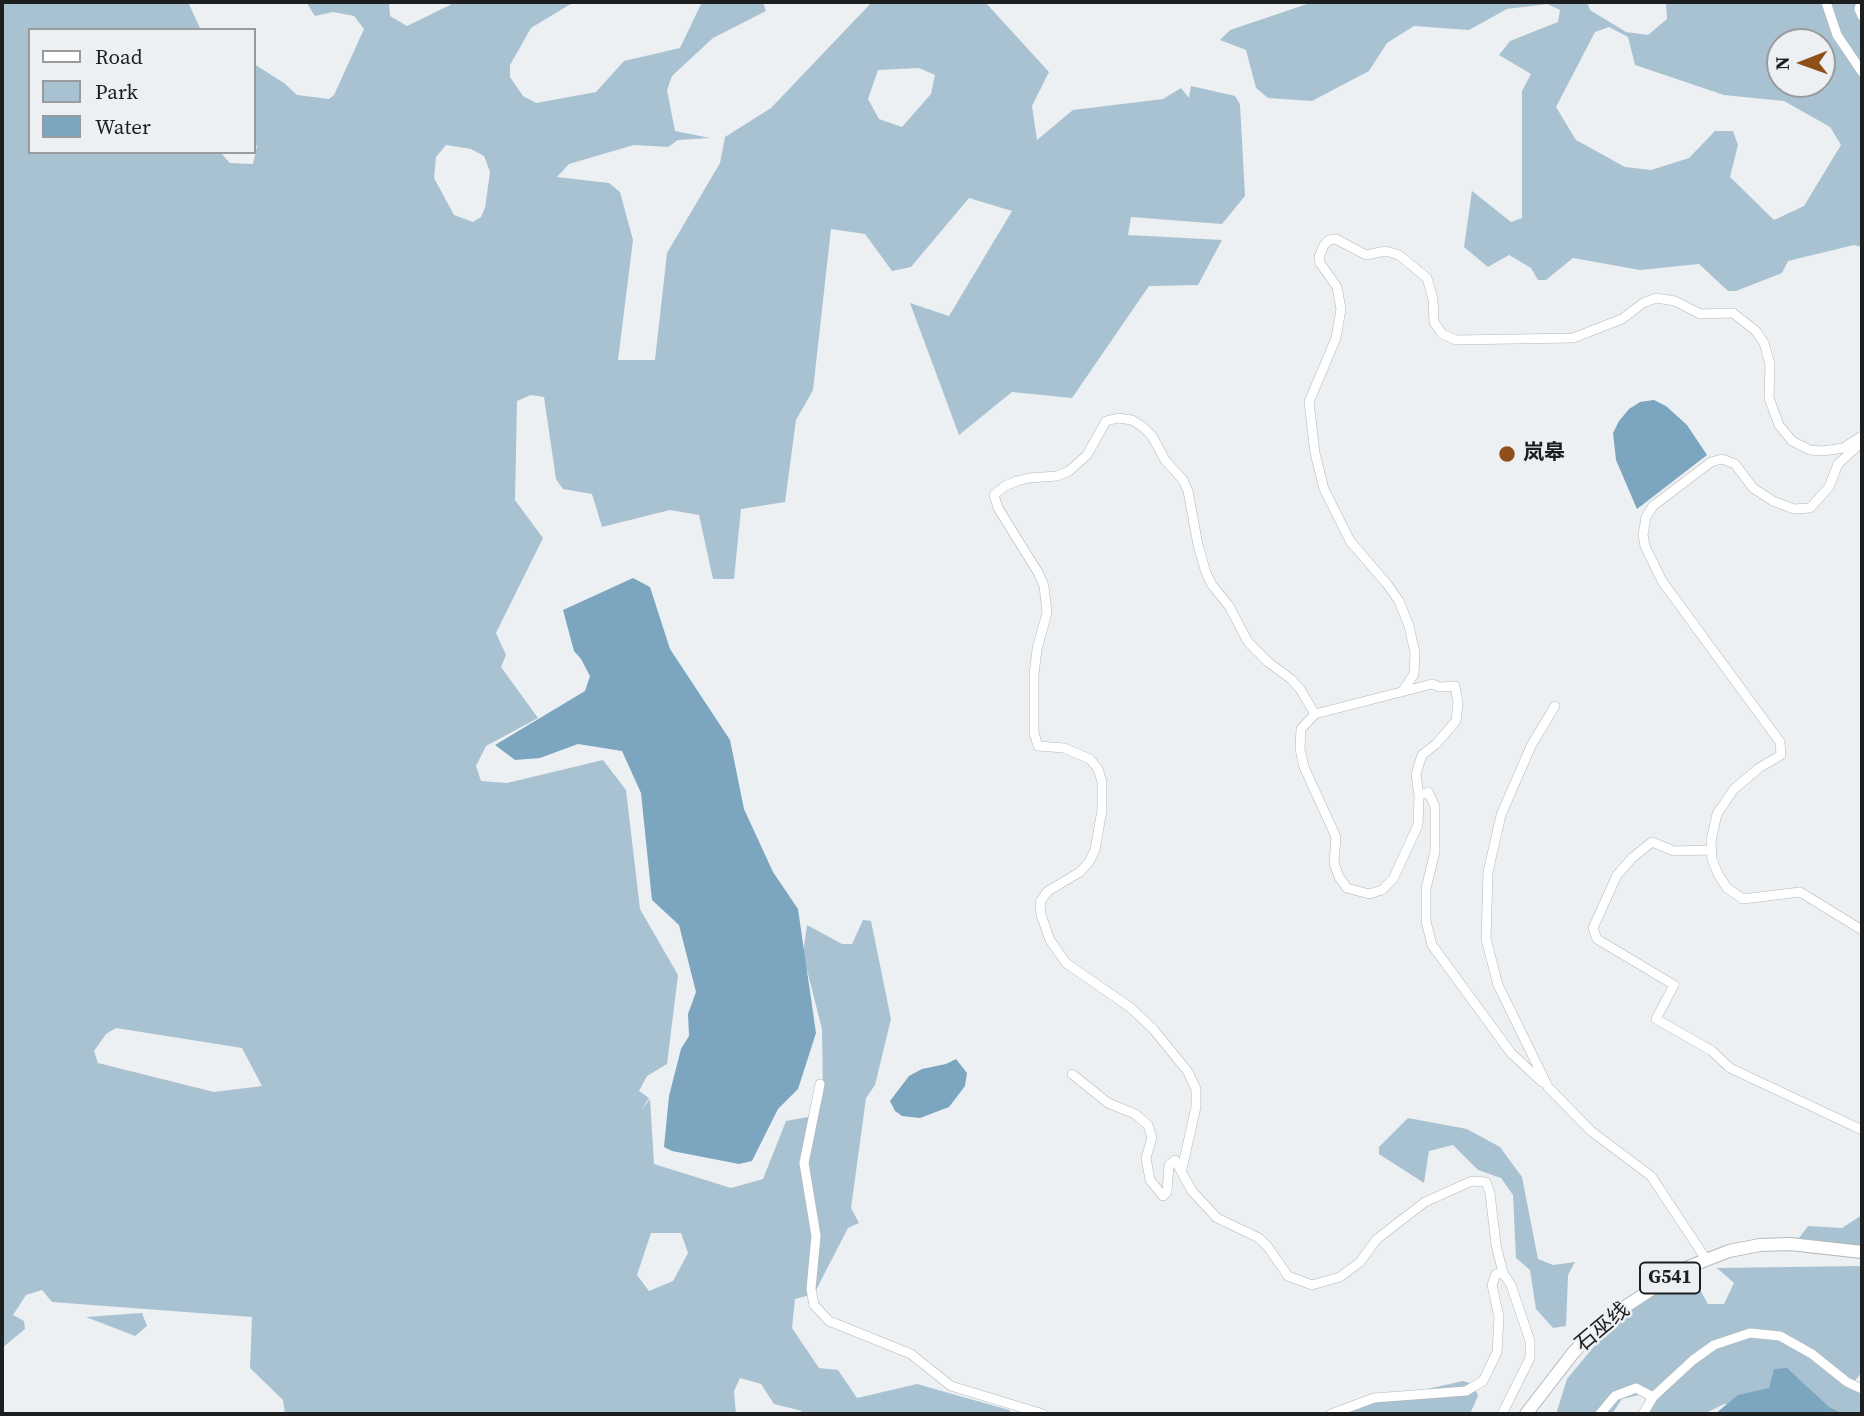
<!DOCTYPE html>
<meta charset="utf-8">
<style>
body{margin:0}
#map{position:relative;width:1864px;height:1416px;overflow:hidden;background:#ecf0f2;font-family:"Source Serif 4",serif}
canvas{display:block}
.frame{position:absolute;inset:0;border:4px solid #1c1e1f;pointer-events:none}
.legend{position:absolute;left:28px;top:28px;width:228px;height:126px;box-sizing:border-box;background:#ecf0f2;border:2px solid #999c9e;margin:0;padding:9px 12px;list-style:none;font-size:21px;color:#1c1e1f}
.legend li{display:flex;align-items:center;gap:14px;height:35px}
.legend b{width:35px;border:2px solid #999c9e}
.north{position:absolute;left:1766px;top:28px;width:70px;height:70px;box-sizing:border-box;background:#ecf0f2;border:2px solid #999c9e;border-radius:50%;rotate:269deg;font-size:19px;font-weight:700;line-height:28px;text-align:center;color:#1c1e1f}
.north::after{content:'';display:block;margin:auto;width:24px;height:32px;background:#8f4f18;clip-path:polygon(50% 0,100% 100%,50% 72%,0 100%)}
</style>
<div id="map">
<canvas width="1864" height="1416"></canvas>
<div class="frame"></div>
<ul class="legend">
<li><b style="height:9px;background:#fff"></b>Road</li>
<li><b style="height:19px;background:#a9c2d2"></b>Park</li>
<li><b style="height:19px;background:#7ca5bf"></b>Water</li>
</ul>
<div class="north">N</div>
</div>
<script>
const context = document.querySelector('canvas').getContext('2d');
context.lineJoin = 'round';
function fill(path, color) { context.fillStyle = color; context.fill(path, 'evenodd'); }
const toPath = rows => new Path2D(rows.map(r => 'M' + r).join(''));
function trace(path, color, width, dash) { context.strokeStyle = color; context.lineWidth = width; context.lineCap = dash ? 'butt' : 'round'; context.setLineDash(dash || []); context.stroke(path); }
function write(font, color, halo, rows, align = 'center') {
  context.font = font + ' "Source Serif 4","Noto Sans SC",serif'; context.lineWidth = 5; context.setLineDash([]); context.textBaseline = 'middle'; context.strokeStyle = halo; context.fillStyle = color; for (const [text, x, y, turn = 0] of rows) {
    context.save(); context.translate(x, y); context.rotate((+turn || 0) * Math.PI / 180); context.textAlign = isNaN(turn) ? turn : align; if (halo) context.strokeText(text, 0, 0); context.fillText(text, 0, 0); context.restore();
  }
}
fill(toPath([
 [2,2,188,2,200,28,204,30,30,30,30,152,220,152,230,163,253,164,257,146,254,143,254,64,284,83,297,95,329,99,334,95,364,29,354,16,333,12,315,16,306,2,389,2,390,16,407,26,450,5,452,2,574,2,531,28,510,65,510,77,523,96,536,103,596,92,624,61,680,48,702,2,763,2,766,11,713,38,672,76,667,90,675,131,710,138,678,140,668,147,634,145,569,164,557,177,609,183,620,192,633,240,618,360,655,360,667,253,720,163,725,137,771,108,872,2,985,2,1049,72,1032,106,1037,140,1073,110,1163,99,1181,88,1189,98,1191,86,1235,96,1240,104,1245,196,1222,224,1131,217,1128,235,1222,240,1198,285,1149,286,1072,398,1012,392,959,435,910,303,949,316,1012,211,969,198,911,267,892,271,865,234,831,229,813,390,796,420,785,502,741,509,734,579,713,579,699,515,670,510,602,527,592,494,563,489,556,479,544,397,531,395,517,401,515,500,543,538,496,633,506,655,501,667,538,718,486,746,476,766,481,781,507,783,603,760,626,790,640,909,678,975,667,1064,647,1076,639,1091,649,1098,641,1110,650,1099,654,1164,731,1188,763,1179,786,1121,808,1117,823,1096,822,1029,803,954,807,925,842,944,852,944,863,920,871,921,891,1019,875,1085,866,1098,851,1208,859,1223,848,1228,814,1294,795,1299,792,1328,819,1368,838,1370,857,1398,917,1384,1009,1410,1012,1414,798,1414,802,1411,774,1404,761,1384,740,1378,734,1391,736,1414,285,1414,283,1400,250,1368,252,1317,52,1302,42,1290,26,1295,13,1315,24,1321,25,1329,2,1348],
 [919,68,935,75,931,94,902,127,879,119,868,99,878,70],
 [446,145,471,149,484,156,490,172,485,208,481,217,473,222,454,215,434,178,436,157],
 [116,1028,242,1048,262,1086,214,1092,98,1063,94,1051,106,1034],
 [651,1233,681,1233,688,1253,673,1281,649,1291,637,1275],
 [1313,2,1587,2,1590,10,1626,32,1648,35,1667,19,1666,2,1862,2,1862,247,1854,245,1788,261,1782,273,1736,291,1728,291,1699,264,1640,270,1573,258,1546,280,1538,280,1531,268,1509,255,1488,267,1464,247,1472,191,1511,222,1522,218,1522,91,1531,74,1499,55,1510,41,1558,22,1560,10,1547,4,1507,9,1469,30,1414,26,1387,43,1369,71,1312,101,1268,98,1256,88,1246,50,1220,40,1230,30],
 [1609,27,1628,37,1635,65,1724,95,1784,101,1830,127,1841,145,1804,206,1774,220,1730,177,1738,145,1733,131,1715,131,1689,158,1651,170,1625,167,1576,140,1556,107,1595,32],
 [1780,42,1822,42,1822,84,1780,84],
 [1408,1118,1467,1129,1500,1147,1522,1177,1538,1259,1553,1265,1575,1262,1568,1275,1566,1326,1553,1328,1536,1309,1530,1270,1516,1258,1513,1195,1501,1178,1478,1170,1453,1145,1429,1151,1424,1183,1379,1154,1379,1147],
 [1862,1215,1862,1247,1796,1242,1808,1226,1842,1228],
 [1862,1266,1862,1372,1854,1382,1862,1386,1862,1414,1805,1414,1724,1404,1704,1414,1649,1414,1647,1393,1622,1399,1612,1414,1556,1414,1567,1379,1611,1326,1664,1282,1693,1277,1708,1304,1724,1304,1734,1283,1717,1268],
 [142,1313,147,1326,135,1336,86,1317],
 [1463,1381,1473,1384,1478,1396,1470,1414,1340,1414,1360,1404]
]), '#a9c2d2');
fill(toPath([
 [1654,400,1666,406,1687,425,1707,455,1637,509,1616,460,1613,433,1619,421,1629,409,1640,402],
 [633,578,650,587,670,649,730,740,744,809,773,872,798,909,816,1033,798,1089,778,1109,752,1161,739,1164,672,1151,664,1147,669,1096,681,1049,689,1036,688,1014,696,992,679,925,652,900,641,793,622,751,578,744,540,758,515,760,495,745,585,691,590,676,581,659,574,651,563,610],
 [956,1059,967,1073,965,1086,949,1107,920,1118,902,1116,895,1111,890,1101,909,1076,922,1069,946,1064],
 [1787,1368,1829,1407,1843,1414,1715,1414,1738,1395,1769,1388,1774,1369]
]), '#7ca5bf');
const minor = toPath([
 [1826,2,1837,35,1862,72],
 [1861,2,1859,9,1862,16],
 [1862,442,1838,464,1829,487,1810,508,1794,509,1773,501,1753,488,1735,464,1722,459,1711,462,1653,506,1646,517,1643,535,1645,546,1662,581,1780,742,1781,755,1759,768,1734,789,1717,814,1711,841,1712,859,1718,874,1727,888,1743,899,1800,892,1862,930],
 [1432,684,1440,687,1455,686,1458,703,1456,721,1436,744,1422,755,1416,774,1419,796,1418,825,1393,879,1382,890,1369,894,1347,888,1339,877,1334,863,1336,837,1304,767,1300,749,1301,729,1315,714,1432,684],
 [1402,692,1414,674,1415,653,1409,626,1399,601,1387,584,1350,541,1324,489,1315,453,1309,402,1336,338,1341,309,1337,287,1320,263,1319,257,1324,245,1329,240,1336,239,1366,255,1386,251,1399,255,1427,278,1433,299,1434,322,1442,334,1456,340,1573,338,1622,319,1643,303,1656,298,1675,301,1700,314,1733,313,1756,331,1764,343,1770,364,1769,398,1779,425,1792,441,1810,450,1823,451,1843,448,1862,436],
 [1555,706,1531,746,1501,815,1488,872,1486,939,1498,985,1548,1087,1591,1131,1651,1176,1706,1259],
 [1419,796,1428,792,1435,806,1435,851,1426,889,1426,921,1432,945,1511,1053,1542,1082],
 [1711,850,1674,851,1652,842,1632,858,1617,875,1593,928,1597,939,1674,985,1656,1019,1712,1051,1730,1068,1862,1130],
 [1072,1074,1108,1103,1135,1114,1148,1125,1152,1138,1146,1158,1150,1180,1163,1196,1167,1192,1169,1165,1175,1160,1192,1191,1217,1218,1259,1238,1268,1247,1288,1276,1312,1285,1340,1277,1360,1262,1377,1239,1425,1202,1472,1181,1486,1182,1490,1193,1496,1245,1503,1273],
 [820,1084,804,1163,816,1236,811,1289,814,1305,829,1321,911,1354,951,1386,1043,1414],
 [1182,1169,1196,1107,1196,1089,1188,1072,1154,1030,1131,1008,1066,963,1050,940,1041,915,1040,902,1048,891,1080,872,1089,862,1095,850,1102,810,1102,782,1098,769,1090,759,1064,748,1038,746,1034,733,1034,675,1037,649,1047,613,1044,586,1039,574,998,508,994,495,1005,486,1017,481,1029,478,1057,476,1069,471,1087,455,1106,421,1118,418,1132,420,1143,427,1152,436,1165,460,1183,480,1188,491,1198,545,1206,573,1212,585,1229,606,1248,642,1268,662,1291,679,1300,689,1315,714],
 [1331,1414,1374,1398,1466,1391,1483,1381,1497,1352,1499,1317,1492,1285,1496,1274,1503,1273,1511,1285,1530,1341,1530,1358,1502,1414],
 [1600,1414,1615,1396,1636,1388,1653,1397],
 [1643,1414,1653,1397,1693,1360,1714,1345,1750,1333,1780,1336,1812,1354,1847,1382,1862,1389]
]);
const highway = toPath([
 [1526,1414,1573,1353,1592,1333,1620,1310,1683,1269,1729,1251,1760,1245,1790,1244,1862,1252]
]);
trace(minor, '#b3b7b9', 10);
trace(highway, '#b3b7b9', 14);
trace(minor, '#fff', 9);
trace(highway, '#fff', 12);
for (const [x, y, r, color] of [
 [1507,454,9,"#8f4f18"]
]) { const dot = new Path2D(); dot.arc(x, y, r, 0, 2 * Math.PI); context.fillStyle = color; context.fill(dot); trace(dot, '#ecf0f2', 2.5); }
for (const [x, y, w] of [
 [1670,1278,60]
]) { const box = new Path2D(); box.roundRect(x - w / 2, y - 15.5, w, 31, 5); context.fillStyle = '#ecf0f2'; context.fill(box); trace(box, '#1c1e1f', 2); }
write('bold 19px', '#1c1e1f', null, [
 ["G541",1670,1278]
]);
write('bold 21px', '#1c1e1f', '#ecf0f2', [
 ["岚皋",1523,454]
], 'left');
write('21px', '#1c1e1f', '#ecf0f2', [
 ["石巫线",1603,1328,-40]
]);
</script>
